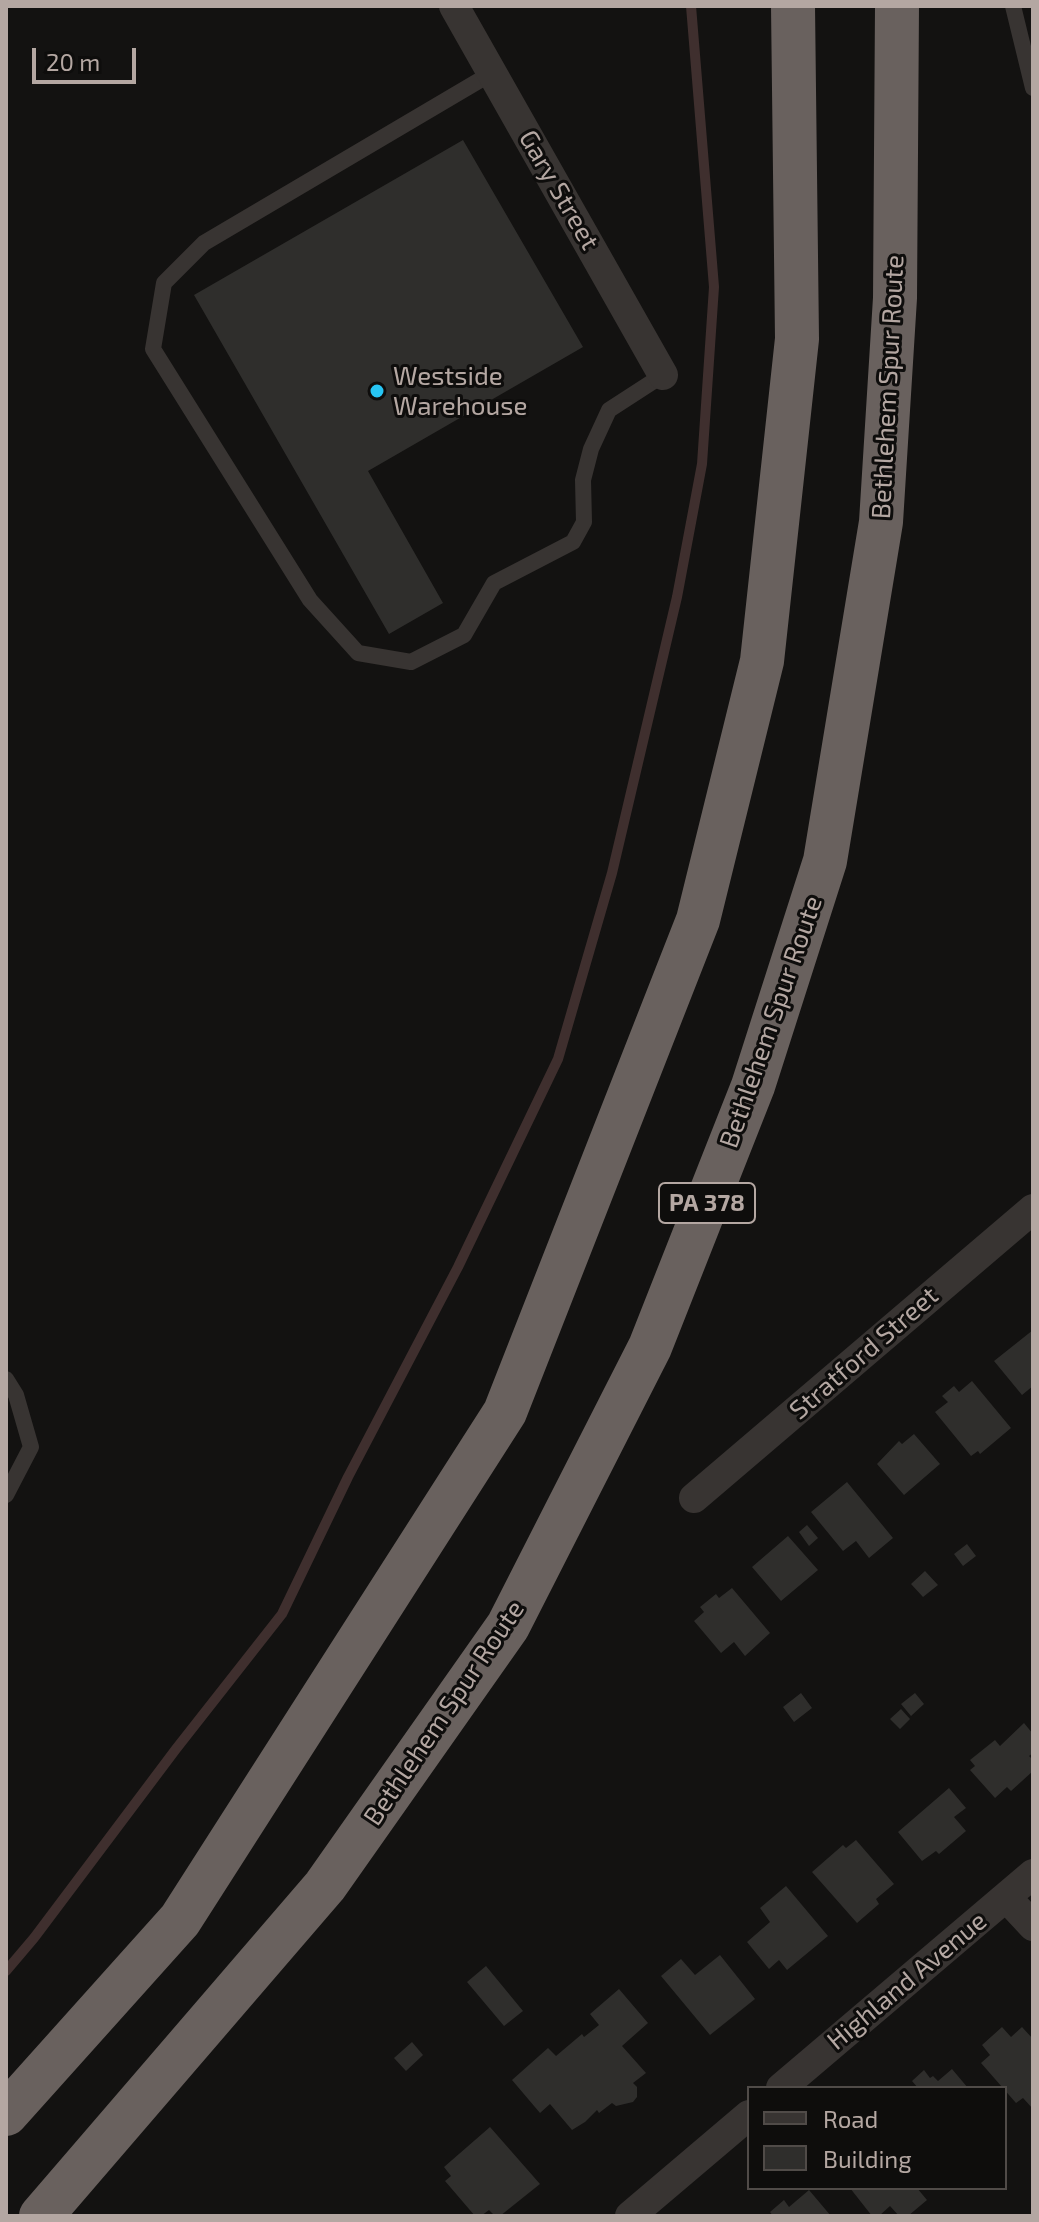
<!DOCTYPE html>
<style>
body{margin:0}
#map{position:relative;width:1039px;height:2222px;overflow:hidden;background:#131211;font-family:"Exo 2",sans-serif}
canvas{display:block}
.frame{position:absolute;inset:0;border:8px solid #b4a7a2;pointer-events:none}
.legend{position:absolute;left:747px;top:2086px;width:260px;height:104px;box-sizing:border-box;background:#0e0d0c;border:2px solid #504b48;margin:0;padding:10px 14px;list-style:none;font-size:24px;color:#b4a7a2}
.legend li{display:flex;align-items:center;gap:16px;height:40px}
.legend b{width:40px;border:2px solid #504b48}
.scale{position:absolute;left:32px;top:48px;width:104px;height:36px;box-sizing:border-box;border:4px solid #b4a7a2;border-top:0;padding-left:10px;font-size:24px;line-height:28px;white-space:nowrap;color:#b4a7a2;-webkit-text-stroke:6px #0e0d0c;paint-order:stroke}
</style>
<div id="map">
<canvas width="1039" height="2222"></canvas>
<div class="frame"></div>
<ul class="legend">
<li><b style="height:10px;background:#383432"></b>Road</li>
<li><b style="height:22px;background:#2f2e2c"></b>Building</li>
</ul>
<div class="scale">20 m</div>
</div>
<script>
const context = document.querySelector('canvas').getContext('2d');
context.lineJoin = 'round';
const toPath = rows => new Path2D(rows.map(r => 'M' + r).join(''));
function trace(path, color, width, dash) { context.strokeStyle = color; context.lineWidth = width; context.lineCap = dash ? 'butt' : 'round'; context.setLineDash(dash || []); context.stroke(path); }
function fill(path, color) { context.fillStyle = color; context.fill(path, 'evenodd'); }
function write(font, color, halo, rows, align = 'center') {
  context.font = font + ' "Exo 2",sans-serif'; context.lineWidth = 6; context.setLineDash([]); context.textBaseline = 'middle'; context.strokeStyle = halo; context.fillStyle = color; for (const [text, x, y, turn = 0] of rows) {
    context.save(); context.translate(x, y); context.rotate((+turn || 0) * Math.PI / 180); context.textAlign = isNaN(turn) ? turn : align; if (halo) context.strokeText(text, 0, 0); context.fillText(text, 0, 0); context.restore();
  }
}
trace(toPath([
 [6,1971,34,1938,176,1749,282,1614,348,1477,458,1267,558,1059,612,873,677,597,702,464,714,287,691,6]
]), '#3f2f2e', 10);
fill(toPath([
 [463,140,583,347,368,471,443,603,389,634,194,295],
 [1033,1330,1033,1386,1022,1395,994,1361],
 [972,1381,1011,1428,980,1454,978,1451,971,1456,935,1412,948,1402,942,1396,954,1386,959,1392],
 [914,1434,940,1464,904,1495,877,1464,899,1441,902,1444],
 [847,1482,893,1538,869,1558,856,1541,843,1551,811,1512],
 [807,1525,818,1538,809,1546,799,1532],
 [788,1536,818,1570,781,1601,752,1567],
 [967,1544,976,1556,963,1566,954,1554],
 [925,1571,938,1585,923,1597,911,1584],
 [732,1588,770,1633,745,1656,734,1642,721,1653,694,1621,704,1612,700,1607,716,1594,719,1598],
 [801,1693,812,1708,794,1722,783,1707],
 [915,1693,924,1704,911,1716,901,1704],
 [901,1709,910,1719,900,1729,890,1719],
 [1024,1723,1033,1734,1033,1753,1029,1756,1033,1760,1033,1771,1011,1791,1007,1787,995,1798,970,1770,975,1766,970,1760,995,1740,1000,1746],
 [949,1788,966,1808,954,1817,966,1831,939,1854,936,1851,922,1861,898,1832],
 [856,1840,894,1884,876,1899,879,1904,857,1923,812,1872,843,1845,846,1848],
 [786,1886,828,1936,787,1970,779,1960,769,1969,747,1942,770,1922,760,1908],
 [720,1955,755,1999,710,2035,661,1976,681,1959,695,1975],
 [486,1966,523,2011,504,2026,467,1982],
 [619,1989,648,2023,622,2046,646,2073,633,2083,637,2087,637,2097,633,2102,616,2106,612,2103,599,2113,597,2110,585,2122,572,2130,550,2104,540,2113,512,2080,548,2048,556,2056,582,2034,584,2037,599,2025,590,2014],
 [1002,2027,1011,2037,1022,2027,1033,2039,1033,2109,1023,2098,1016,2103,981,2063,990,2055,982,2045],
 [412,2042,423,2055,406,2071,394,2058],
 [952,2069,968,2088,918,2088,912,2081,924,2070,930,2078,933,2076,938,2081],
 [490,2127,540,2184,500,2216,495,2216,489,2210,481,2216,475,2216,445,2181,451,2176,444,2167],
 [850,2188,917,2188,927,2200,908,2216,899,2216,890,2206,879,2216,872,2216],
 [809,2190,831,2216,773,2216,770,2212,784,2200,789,2207]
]), '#2f2e2c');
trace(toPath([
 [1013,6,1033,88],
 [492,73,204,243,164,283,153,349,310,600,358,653,411,662,464,635,494,583,573,542,584,522,583,480,591,449,609,410,663,375],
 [6,1379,16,1395,31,1447,6,1495]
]), '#383432', 16);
trace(toPath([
 [454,6,663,375],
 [694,1498,1033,1209],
 [1006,1897,1033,1926],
 [781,2088,1033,1874],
 [630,2216,749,2115]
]), '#383432', 30);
trace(toPath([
 [6,2114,180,1920,505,1412,698,920,762,661,797,339,793,6],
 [41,2216,325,1886,508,1626,650,1347,753,1086,825,861,881,522,895,298,897,6]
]), '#69615e', 44);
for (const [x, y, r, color] of [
 [377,391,8,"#27c5f4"]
]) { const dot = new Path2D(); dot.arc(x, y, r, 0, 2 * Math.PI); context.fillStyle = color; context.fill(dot); trace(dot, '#0e0d0c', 3); }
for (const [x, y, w] of [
 [707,1203,96]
]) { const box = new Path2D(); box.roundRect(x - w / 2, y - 20, w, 40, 6); context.fillStyle = '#0e0d0c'; context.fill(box); trace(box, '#b4a7a2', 2); }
write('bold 24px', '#b4a7a2', null, [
 ["PA 378",707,1203]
]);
write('26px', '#b4a7a2', '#0e0d0c', [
 ["Gary Street",559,190,60],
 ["Bethlehem Spur Route",888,387,-87],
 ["Bethlehem Spur Route",771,1022,-71],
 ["Stratford Street",864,1353,-41],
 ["Bethlehem Spur Route",444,1713,-56],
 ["Highland Avenue",907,1981,-40]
]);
write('26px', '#b4a7a2', '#0e0d0c', [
 ["Westside",393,376],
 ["Warehouse",393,406]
], 'left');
</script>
